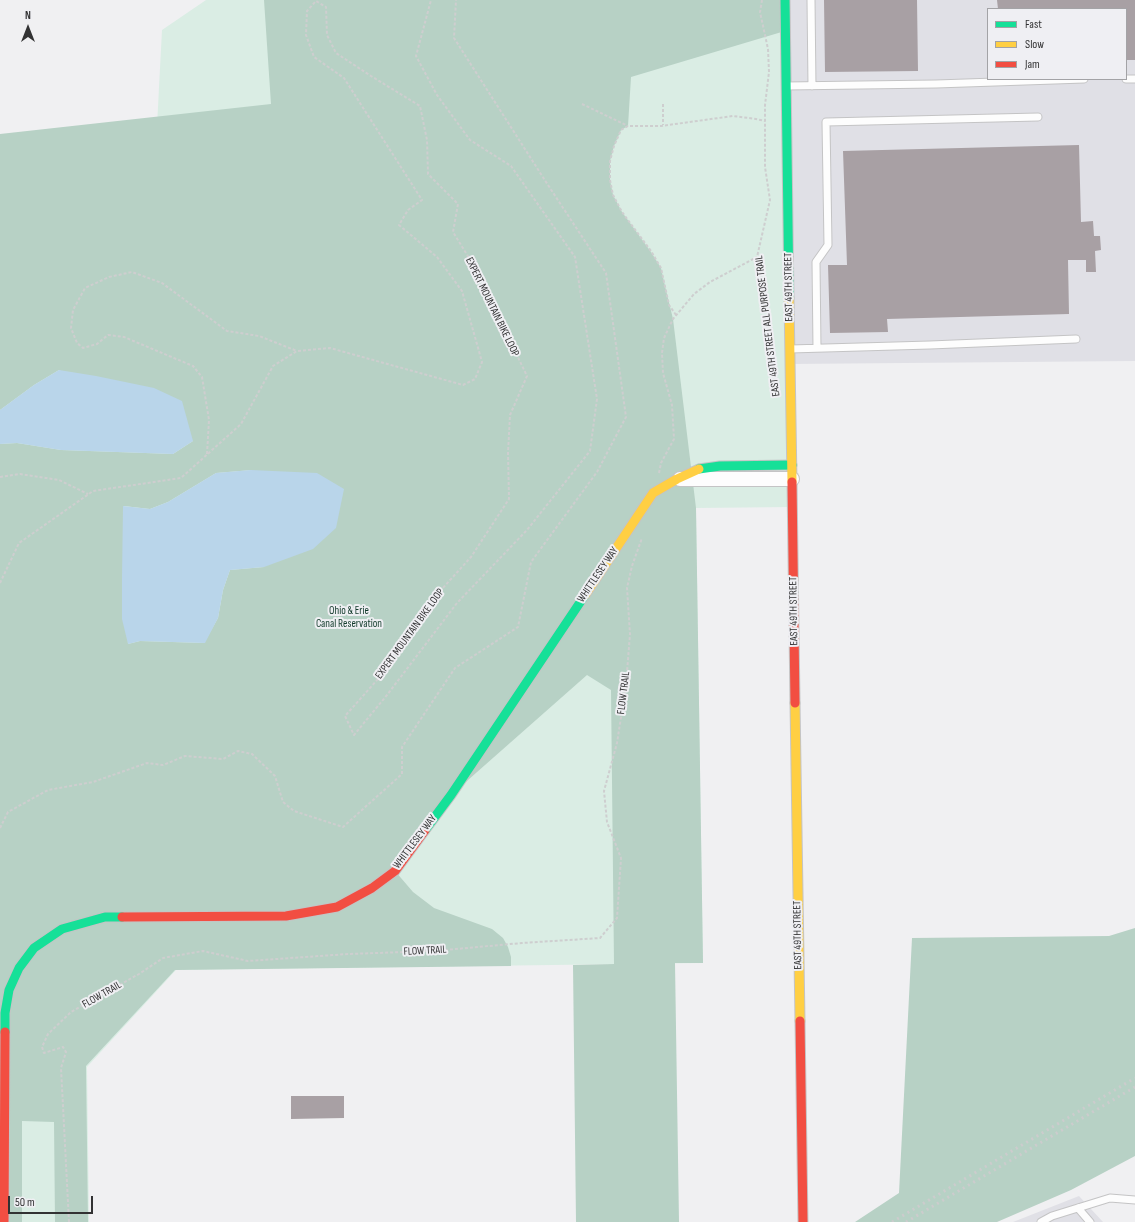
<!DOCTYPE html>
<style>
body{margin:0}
#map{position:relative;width:1135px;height:1222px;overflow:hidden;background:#f0f0f2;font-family:"Sofia Sans Condensed",sans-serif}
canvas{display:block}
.legend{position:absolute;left:987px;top:8px;width:140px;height:72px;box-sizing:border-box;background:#efeff3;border:1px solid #a3a3a6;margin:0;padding:5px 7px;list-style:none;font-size:12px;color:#323233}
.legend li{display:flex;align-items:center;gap:8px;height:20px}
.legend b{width:20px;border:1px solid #a3a3a6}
.north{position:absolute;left:8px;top:8px;width:40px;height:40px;-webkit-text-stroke:3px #efeff3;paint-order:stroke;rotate:0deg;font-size:11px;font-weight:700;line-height:16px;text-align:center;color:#323233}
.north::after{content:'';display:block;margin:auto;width:14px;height:18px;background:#323233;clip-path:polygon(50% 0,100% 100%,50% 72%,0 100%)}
.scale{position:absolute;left:8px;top:1196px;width:85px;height:18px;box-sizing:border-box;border:2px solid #323233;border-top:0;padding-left:5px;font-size:12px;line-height:14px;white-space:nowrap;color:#323233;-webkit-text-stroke:3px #efeff3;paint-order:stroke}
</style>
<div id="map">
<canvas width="1135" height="1222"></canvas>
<ul class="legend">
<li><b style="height:5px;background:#16e098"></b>Fast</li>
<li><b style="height:5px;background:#ffcf43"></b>Slow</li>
<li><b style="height:5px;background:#f24e42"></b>Jam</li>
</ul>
<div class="north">N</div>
<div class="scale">50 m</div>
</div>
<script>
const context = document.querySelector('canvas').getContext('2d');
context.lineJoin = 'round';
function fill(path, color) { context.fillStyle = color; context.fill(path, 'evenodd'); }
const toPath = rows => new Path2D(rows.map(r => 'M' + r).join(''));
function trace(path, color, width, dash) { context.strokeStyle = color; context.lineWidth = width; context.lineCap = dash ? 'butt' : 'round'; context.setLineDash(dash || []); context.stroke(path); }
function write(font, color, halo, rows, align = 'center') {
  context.font = font + ' "Sofia Sans Condensed",sans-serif'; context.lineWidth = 4; context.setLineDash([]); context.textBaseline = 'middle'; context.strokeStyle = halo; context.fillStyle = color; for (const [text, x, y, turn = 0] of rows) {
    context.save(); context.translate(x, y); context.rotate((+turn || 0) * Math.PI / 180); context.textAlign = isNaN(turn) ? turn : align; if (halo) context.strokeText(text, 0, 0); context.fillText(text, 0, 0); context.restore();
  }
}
fill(toPath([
 [785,0,1135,0,1135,361,790,364],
 [988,9,1126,9,1126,79,988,79],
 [1079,1196,1103,1222,1013,1222]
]), '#e0e0e6');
fill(toPath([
 [206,0,784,0,792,507,696,508,703,963,176,970,87,1067,89,1222,0,1222,0,366,150,260,162,30]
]), '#daede4');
fill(toPath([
 [264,0,785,0,785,31,631,77,628,126,621,130,614,146,610,161,610,180,613,195,622,212,651,252,661,268,665,286,673,319,696,508,703,963,675,963,679,1222,576,1222,573,965,614,964,611,690,587,675,451,795,395,871,413,892,434,908,492,929,503,938,508,947,511,957,511,966,175,970,86,1066,88,1222,55,1222,54,1122,22,1121,22,1222,0,1222,0,444,17,443,61,450,173,454,193,441,59,370,34,385,0,410,0,134,271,104],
 [252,470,264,567,230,570,223,590,218,618,204,643,140,641,128,644,124,506,150,509,168,502,216,473],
 [1135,928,1135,1156,1071,1190,997,1222,855,1222,899,1193,912,938,1109,936]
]), '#b7d1c5');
fill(toPath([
 [59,370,96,376,154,388,182,401,193,441,173,454,61,450,17,443,0,444,0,410,34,385],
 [251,470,317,473,344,489,336,528,313,549,264,567,230,570,223,590,218,618,205,643,140,641,128,644,122,619,122,579,123,506,150,509,168,502,216,473]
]), '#b9d5ea');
fill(toPath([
 [824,0,917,0,918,71,825,72],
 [997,0,1135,0,1135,60,1126,60,1126,9,998,9],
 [1079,145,1081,222,1093,221,1094,236,1100,236,1101,250,1095,251,1096,272,1086,272,1086,260,1068,260,1069,314,887,319,888,332,830,333,828,265,847,265,843,151],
 [291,1096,344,1096,344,1118,291,1119]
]), '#a8a0a4');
const lane = toPath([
 [811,0,812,86],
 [1126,79,1135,79],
 [786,86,936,84,1084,79],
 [817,348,816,262,828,245,826,122,1038,117],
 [790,349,930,345,1076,339],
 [1078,1208,1090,1222],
 [1041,1222,1052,1216,1110,1198,1135,1200]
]);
const street = toPath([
 [680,479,792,479]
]);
const fast = toPath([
 [785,0,789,298],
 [699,469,720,466,792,465],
 [425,830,451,795,585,595],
 [5,1032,5,1013,9,990,19,968,34,948,62,929,105,917,122,917]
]);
const slow = toPath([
 [789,298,792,482],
 [585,595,653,493,677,479,699,469],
 [795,703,800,1021]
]);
const jam = toPath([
 [792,482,795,703],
 [122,917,286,916,337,907,372,888,395,871,425,830],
 [800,1021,803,1222],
 [4,1222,5,1032]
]);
trace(lane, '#c4c4c5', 9);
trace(street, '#c4c4c5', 16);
trace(fast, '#c4c4c5', 11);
trace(slow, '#c4c4c5', 11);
trace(jam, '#c4c4c5', 11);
trace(toPath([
 [762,0,760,12,768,49,769,72,765,105,765,167,770,200,757,257,768,313,774,362],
 [582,104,628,126],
 [663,104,663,125],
 [676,315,669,305,661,268,651,251,622,212,613,195,610,180,610,161,614,146,621,130,628,126,661,126,733,116,756,119,765,121],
 [207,454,209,420,202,377,193,366,124,337,108,335,97,344,83,348,77,343,71,328,73,310,85,288,109,277,132,272,162,283,227,331,259,336,297,351],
 [659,473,661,463,674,439,672,405,663,373,662,353,664,338,673,319,694,294,710,282,757,257],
 [0,477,20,474,59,480,88,494],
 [0,583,19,543,93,491,181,478,241,424,273,366,297,351,330,348,463,385,475,379,482,362,462,291,437,257,399,225,408,210,422,200,344,78,314,57,306,35,307,11,316,1,326,7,327,35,336,53,371,76,420,106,427,140,428,174,458,204,453,232,474,266,527,376,510,415,508,453,509,499,471,557,431,601,378,679,345,716,354,735,387,695,457,603,527,530,590,451,597,399,575,257,511,166,470,140,437,95,416,56,431,0],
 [0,828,8,812,48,790,93,782,147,763,163,765,185,756,223,759,238,751,252,754,275,776,283,802,294,811,343,827,402,774,402,747,455,668,518,627,531,562,597,472,626,417,606,273,546,182,454,38,456,0],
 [69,1222,61,1068,66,1052,63,1047,44,1053,42,1047,48,1034,71,1012,139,974,163,958,203,951,248,961,348,954,434,951,522,943,600,938,617,918,621,858,607,822,604,791,617,743,626,685,630,634,627,588,632,566,642,538]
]), '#cececf', 2, [3, 2]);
trace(lane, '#fdfdfd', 7);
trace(street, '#fdfdfd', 14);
trace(fast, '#16e098', 9);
trace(slow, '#ffcf43', 9);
trace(jam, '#f24e42', 9);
trace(toPath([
 [892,1222,1135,1078],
 [906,1222,1135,1087]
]), '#cccccd', 3, [2, 4]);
write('11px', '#323233', '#efeff3', [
 ["EAST 49TH STREET",789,287,-91],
 ["EXPERT MOUNTAIN BIKE LOOP",492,307,64],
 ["EAST 49TH STREET ALL PURPOSE TRAIL",768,326,-97],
 ["WHITTLESEY WAY",598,575,-56],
 ["EAST 49TH STREET",794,611,-91],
 ["EXPERT MOUNTAIN BIKE LOOP",410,634,-54],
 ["FLOW TRAIL",624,693,-83],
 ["WHITTLESEY WAY",415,842,-53],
 ["EAST 49TH STREET",798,935,-91],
 ["FLOW TRAIL",425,951,-3],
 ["FLOW TRAIL",102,995,-30]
]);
write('11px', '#11392a', '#efeff3', [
 ["Ohio & Erie",349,611],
 ["Canal Reservation",349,624]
]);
</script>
